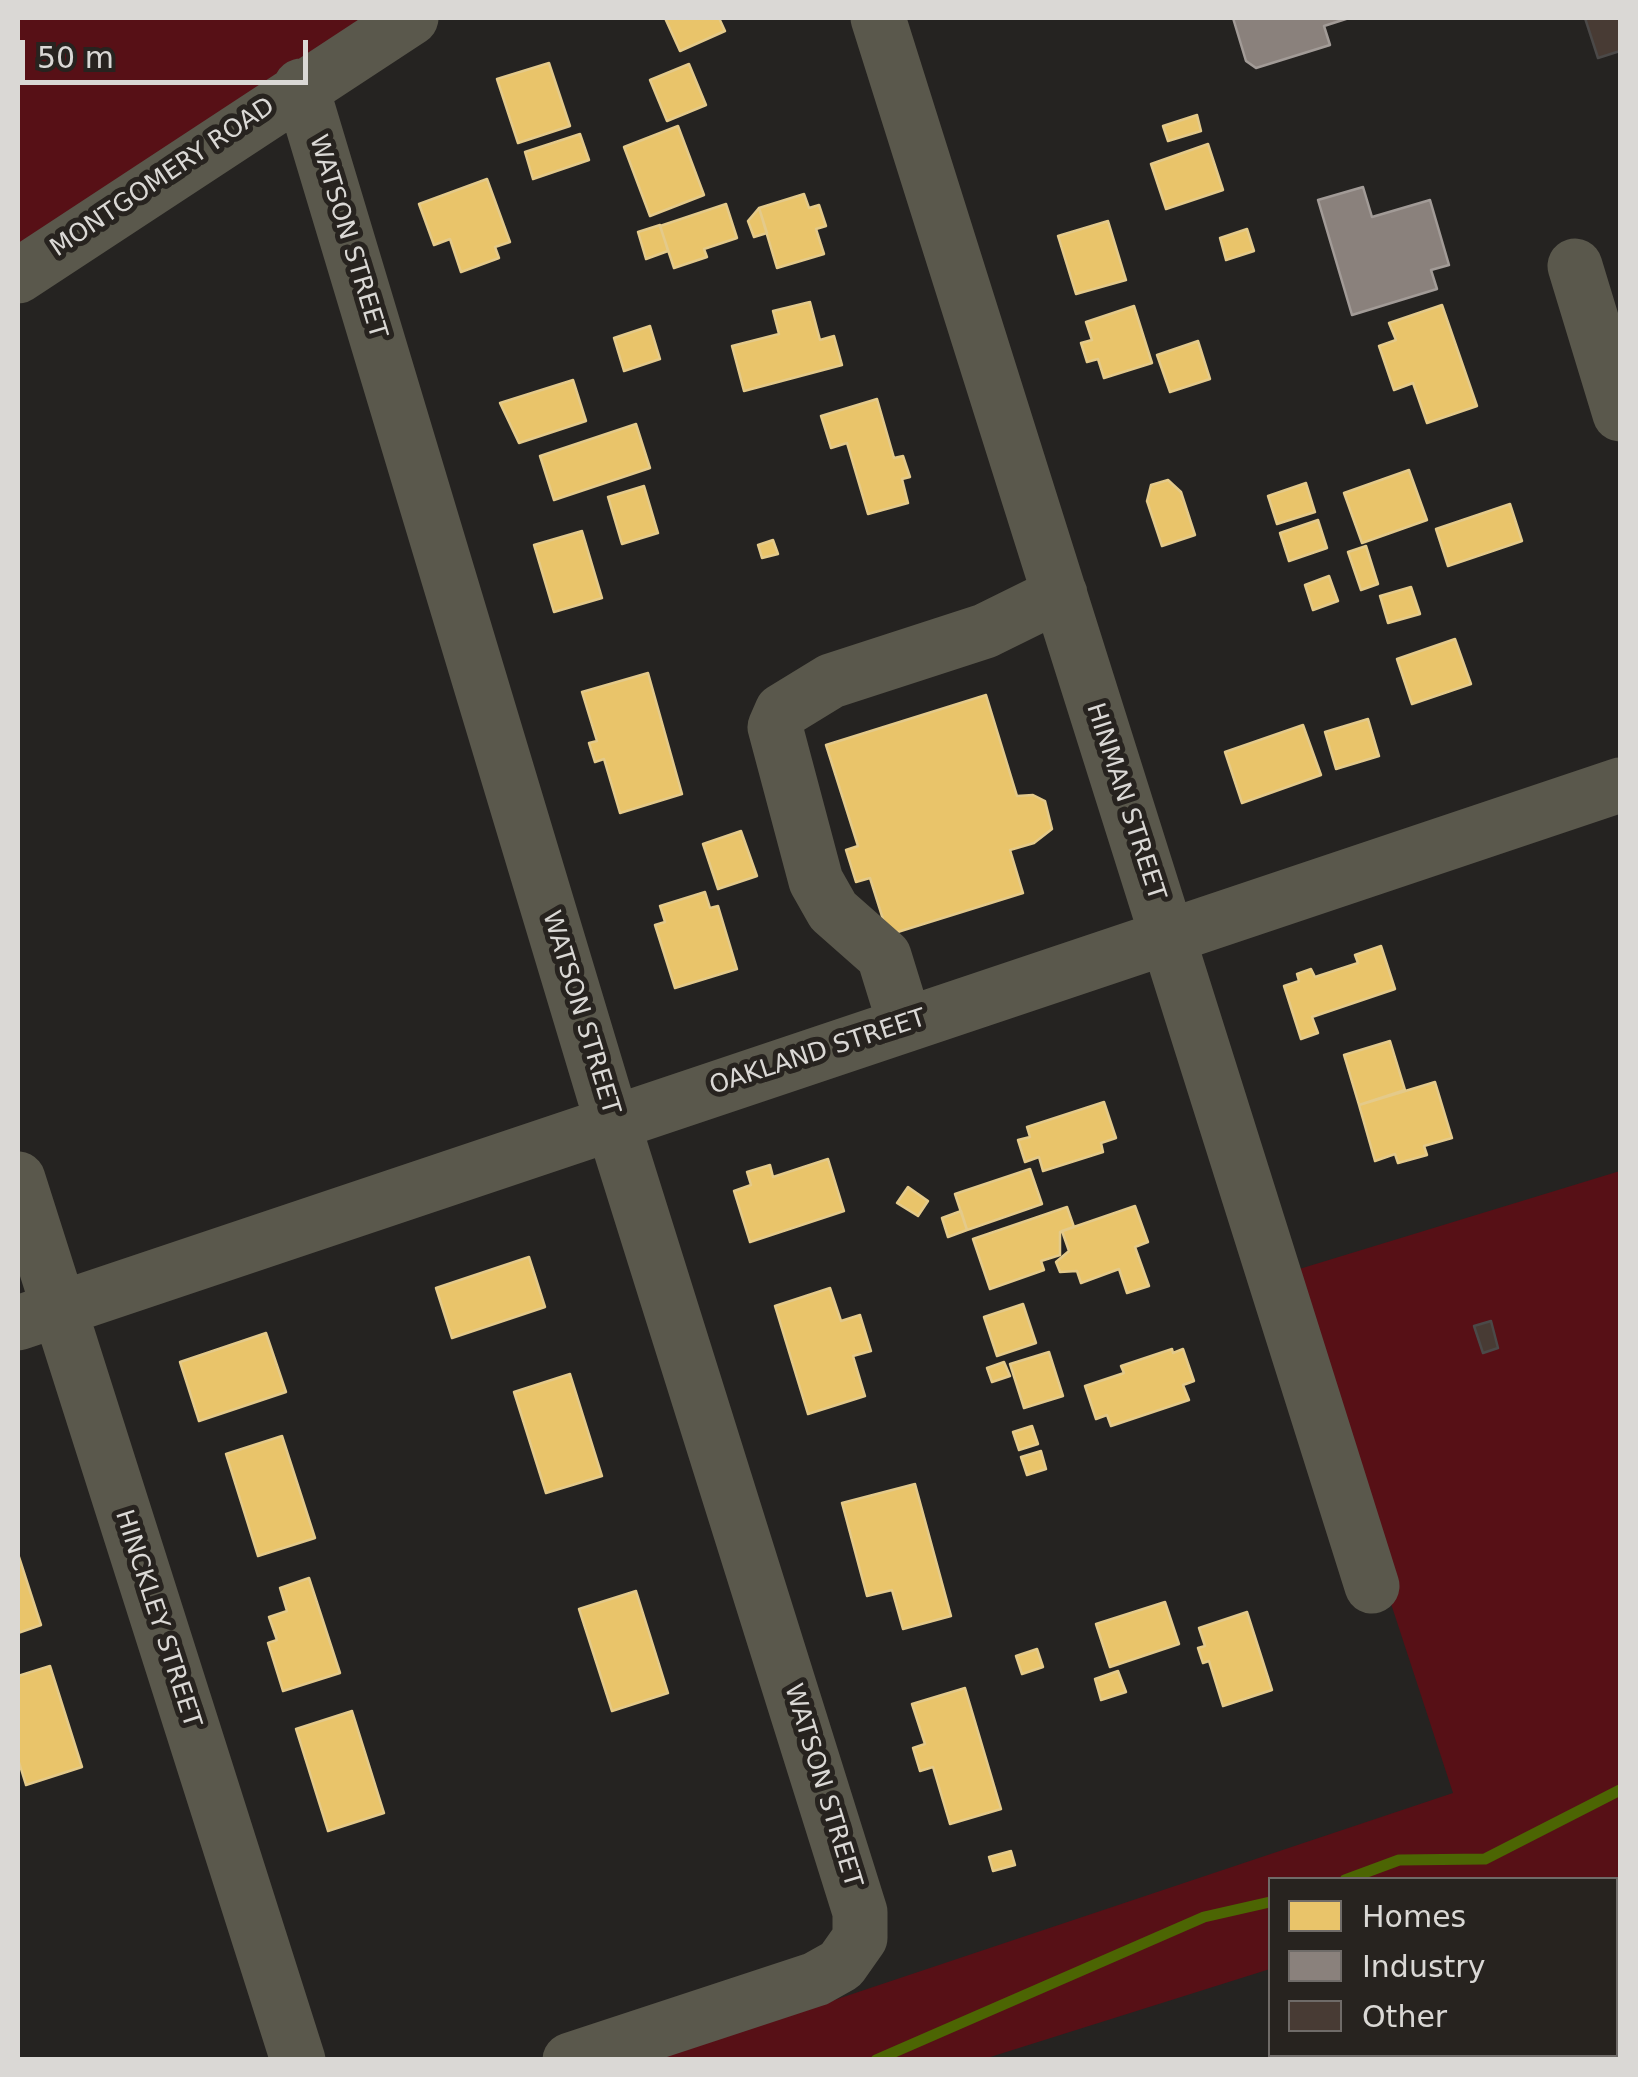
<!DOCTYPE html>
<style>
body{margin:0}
#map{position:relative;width:1638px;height:2077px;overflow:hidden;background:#252321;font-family:"DejaVu Sans",sans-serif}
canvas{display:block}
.frame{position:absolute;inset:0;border:20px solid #dad8d5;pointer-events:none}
.legend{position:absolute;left:1268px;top:1877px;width:350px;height:180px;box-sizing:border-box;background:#27231f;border:2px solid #6f6b68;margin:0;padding:12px 18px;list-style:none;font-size:30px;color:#dad8d5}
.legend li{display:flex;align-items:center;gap:20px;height:50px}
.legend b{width:50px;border:2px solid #6f6b68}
.scale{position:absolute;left:20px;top:40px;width:288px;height:45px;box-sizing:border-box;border:5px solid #dad8d5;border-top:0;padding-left:12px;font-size:30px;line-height:35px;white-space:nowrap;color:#dad8d5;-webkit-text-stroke:8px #27231f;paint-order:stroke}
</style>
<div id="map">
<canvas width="1638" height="2077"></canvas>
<div class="frame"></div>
<ul class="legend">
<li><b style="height:28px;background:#e9c46a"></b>Homes</li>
<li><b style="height:28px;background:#8a817c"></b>Industry</li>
<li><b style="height:28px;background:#483b34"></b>Other</li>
</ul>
<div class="scale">50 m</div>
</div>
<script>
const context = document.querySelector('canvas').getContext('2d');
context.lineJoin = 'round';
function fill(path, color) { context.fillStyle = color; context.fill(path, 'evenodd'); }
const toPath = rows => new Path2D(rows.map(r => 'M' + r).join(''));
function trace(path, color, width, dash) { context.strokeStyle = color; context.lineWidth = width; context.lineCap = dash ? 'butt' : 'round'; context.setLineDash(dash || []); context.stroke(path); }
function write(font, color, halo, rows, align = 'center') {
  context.font = font + ' "DejaVu Sans",sans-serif'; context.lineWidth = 10; context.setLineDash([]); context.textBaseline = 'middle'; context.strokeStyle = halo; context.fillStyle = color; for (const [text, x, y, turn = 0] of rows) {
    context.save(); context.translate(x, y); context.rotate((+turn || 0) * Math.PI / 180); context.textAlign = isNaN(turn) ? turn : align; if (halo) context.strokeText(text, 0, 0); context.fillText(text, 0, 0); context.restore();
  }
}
fill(toPath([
 [18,18,411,18,18,275],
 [1620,1171,1620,1904,1616,1903,1616,1880,1270,1880,1270,1969,984,2059,655,2060,1453,1793,1283,1274]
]), '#571016');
const homes = toPath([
 [665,18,719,18,725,31,680,51,665,18],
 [549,63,570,126,518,143,497,79,549,63],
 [689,64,706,105,667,121,650,80,689,64],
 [1197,115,1201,131,1168,141,1163,126,1197,115],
 [678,126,704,195,650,216,624,147,678,126],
 [580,134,589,160,533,179,525,152,580,134],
 [1208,144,1223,190,1166,209,1151,164,1208,144],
 [487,179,510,242,495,247,499,258,461,272,450,239,434,245,419,204,487,179],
 [804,194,809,208,819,205,826,226,816,229,824,254,777,268,759,208,804,194],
 [726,204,737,238,704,249,707,257,674,268,660,226,726,204],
 [759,208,767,233,754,237,748,221,759,208],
 [1108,221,1126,280,1076,294,1058,236,1108,221],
 [660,225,668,251,646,259,638,232,660,225],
 [1247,229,1254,251,1226,260,1220,238,1247,229],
 [810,302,820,340,834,336,842,365,744,391,732,346,779,334,773,311,810,302],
 [1442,305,1477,406,1427,423,1413,383,1394,390,1379,346,1396,340,1389,323,1442,305],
 [1134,306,1152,363,1104,378,1098,359,1087,362,1081,343,1092,340,1086,322,1134,306],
 [650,326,660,359,624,371,614,338,650,326],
 [1198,341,1210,379,1170,392,1157,355,1198,341],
 [573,380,586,421,519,443,500,403,573,380],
 [877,399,894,458,903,456,910,477,902,479,908,503,868,514,847,443,831,448,821,416,877,399],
 [636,424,650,468,554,500,540,456,636,424],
 [1409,470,1427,520,1362,543,1344,493,1409,470],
 [1168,480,1181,492,1195,535,1162,546,1147,501,1151,485,1168,480],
 [1306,483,1315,512,1277,524,1268,496,1306,483],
 [644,486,658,533,622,544,608,497,644,486],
 [1510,504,1522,541,1448,566,1436,529,1510,504],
 [1318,520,1327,548,1289,561,1280,533,1318,520],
 [582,531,602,598,554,612,534,545,582,531],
 [773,540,778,554,762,558,758,545,773,540],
 [1366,546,1378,584,1361,590,1348,552,1366,546],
 [1329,576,1338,601,1313,610,1305,585,1329,576],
 [1411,587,1420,614,1388,623,1380,596,1411,587],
 [1455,639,1471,684,1412,704,1397,659,1455,639],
 [648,673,682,794,620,813,604,759,595,762,589,743,597,741,582,692,648,673],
 [986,695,1017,796,1033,795,1045,801,1052,829,1034,843,1010,850,1023,893,888,935,870,878,856,882,846,850,858,846,826,745,986,695],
 [1368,719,1379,756,1336,769,1325,732,1368,719],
 [1303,725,1321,775,1242,803,1225,752,1303,725],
 [741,831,757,876,718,889,703,844,741,831],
 [705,892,710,908,718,906,737,969,675,988,655,925,665,922,660,906,705,892],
 [1381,946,1395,989,1312,1017,1318,1033,1301,1039,1284,986,1299,981,1297,974,1311,969,1315,977,1358,963,1355,955,1381,946],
 [1390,1041,1405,1090,1359,1105,1344,1055,1390,1041],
 [1435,1082,1452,1138,1424,1146,1427,1155,1398,1163,1395,1154,1375,1161,1359,1105,1435,1082],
 [1104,1102,1116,1138,1101,1143,1103,1152,1043,1171,1039,1157,1025,1162,1018,1140,1030,1137,1027,1127,1104,1102],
 [828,1159,844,1211,750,1242,734,1191,751,1185,747,1172,770,1165,773,1177,828,1159],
 [1030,1169,1042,1204,967,1230,955,1194,1030,1169],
 [908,1187,928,1201,918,1216,897,1203,908,1187],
 [1135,1206,1148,1242,1135,1247,1149,1286,1127,1293,1119,1269,1081,1283,1077,1271,1060,1272,1056,1262,1069,1251,1062,1231,1135,1206],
 [1067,1207,1074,1227,1060,1232,1060,1255,1041,1261,1044,1270,990,1289,973,1239,1067,1207],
 [961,1211,967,1230,948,1237,942,1218,961,1211],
 [529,1257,545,1307,452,1338,436,1288,529,1257],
 [830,1288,841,1321,860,1315,871,1351,853,1356,865,1396,808,1414,775,1306,830,1288],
 [1023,1304,1036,1343,997,1356,984,1317,1023,1304],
 [266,1333,286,1392,199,1421,180,1362,266,1333],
 [1172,1349,1173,1353,1183,1349,1194,1381,1183,1385,1189,1400,1111,1426,1107,1415,1096,1419,1085,1386,1124,1373,1121,1366,1172,1349],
 [1049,1352,1063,1396,1024,1408,1010,1364,1049,1352],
 [1004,1362,1010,1376,992,1382,987,1368,1004,1362],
 [570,1374,602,1476,546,1493,514,1392,570,1374],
 [1032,1426,1038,1444,1019,1450,1013,1432,1032,1426],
 [282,1436,315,1538,258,1556,226,1454,282,1436],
 [1041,1451,1046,1469,1027,1475,1021,1457,1041,1451],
 [915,1484,951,1616,903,1629,892,1590,867,1596,842,1503,915,1484],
 [18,1554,41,1625,18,1633,18,1554],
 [309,1578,340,1673,283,1691,268,1643,277,1640,269,1617,287,1611,280,1588,309,1578],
 [636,1591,668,1693,612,1711,579,1609,636,1591],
 [1165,1602,1179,1644,1110,1667,1096,1624,1165,1602],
 [1247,1612,1272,1690,1223,1706,1209,1661,1203,1663,1198,1648,1205,1646,1199,1628,1247,1612],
 [1037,1649,1043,1667,1022,1674,1016,1656,1037,1649],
 [50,1666,82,1767,26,1785,18,1759,18,1676,50,1666],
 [1118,1671,1126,1692,1101,1700,1095,1679,1118,1671],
 [965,1688,1001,1809,950,1824,933,1767,920,1771,913,1748,925,1744,912,1704,965,1688],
 [352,1711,384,1813,328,1831,296,1729,352,1711],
 [1011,1851,1015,1865,993,1871,989,1857,1011,1851]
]);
fill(homes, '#e9c46a');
trace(homes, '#e4ca8a', 2.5);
const industry = toPath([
 [1233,18,1349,18,1324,26,1330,45,1256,68,1246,61,1233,18],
 [1363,187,1372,217,1430,200,1449,265,1431,270,1437,289,1352,315,1318,200,1363,187]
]);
fill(industry, '#8a817c');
trace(industry, '#a29b97', 2.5);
trace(toPath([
 [1345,1880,1399,1860,1485,1859,1620,1790],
 [876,2060,1204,1917,1270,1902]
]), '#4c6503', 11);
const building = toPath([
 [1585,18,1620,18,1620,51,1598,58,1585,18],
 [1491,1321,1498,1348,1483,1353,1474,1326,1491,1321]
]);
fill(building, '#483b34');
trace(building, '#4b4948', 2.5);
trace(toPath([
 [878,18,1372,1586],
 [301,86,612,1121,860,1912,860,1938,841,1965,816,1979,570,2060],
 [1575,266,1620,414],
 [18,276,411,18],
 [905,1024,884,956,833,911,816,881,775,727,782,711,831,681,985,631,1060,594],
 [18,1179,298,2060],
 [18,1323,1620,785]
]), '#5a584c', 55);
write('25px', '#dad8d5', '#27231f', [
 ["MONTGOMERY ROAD",163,178,-34],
 ["WATSON STREET",347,237,73],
 ["HINMAN STREET",1125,802,72],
 ["WATSON STREET",580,1013,73],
 ["OAKLAND STREET",818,1053,-18],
 ["HINCKLEY STREET",157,1619,72],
 ["WATSON STREET",822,1786,73]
]);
</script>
